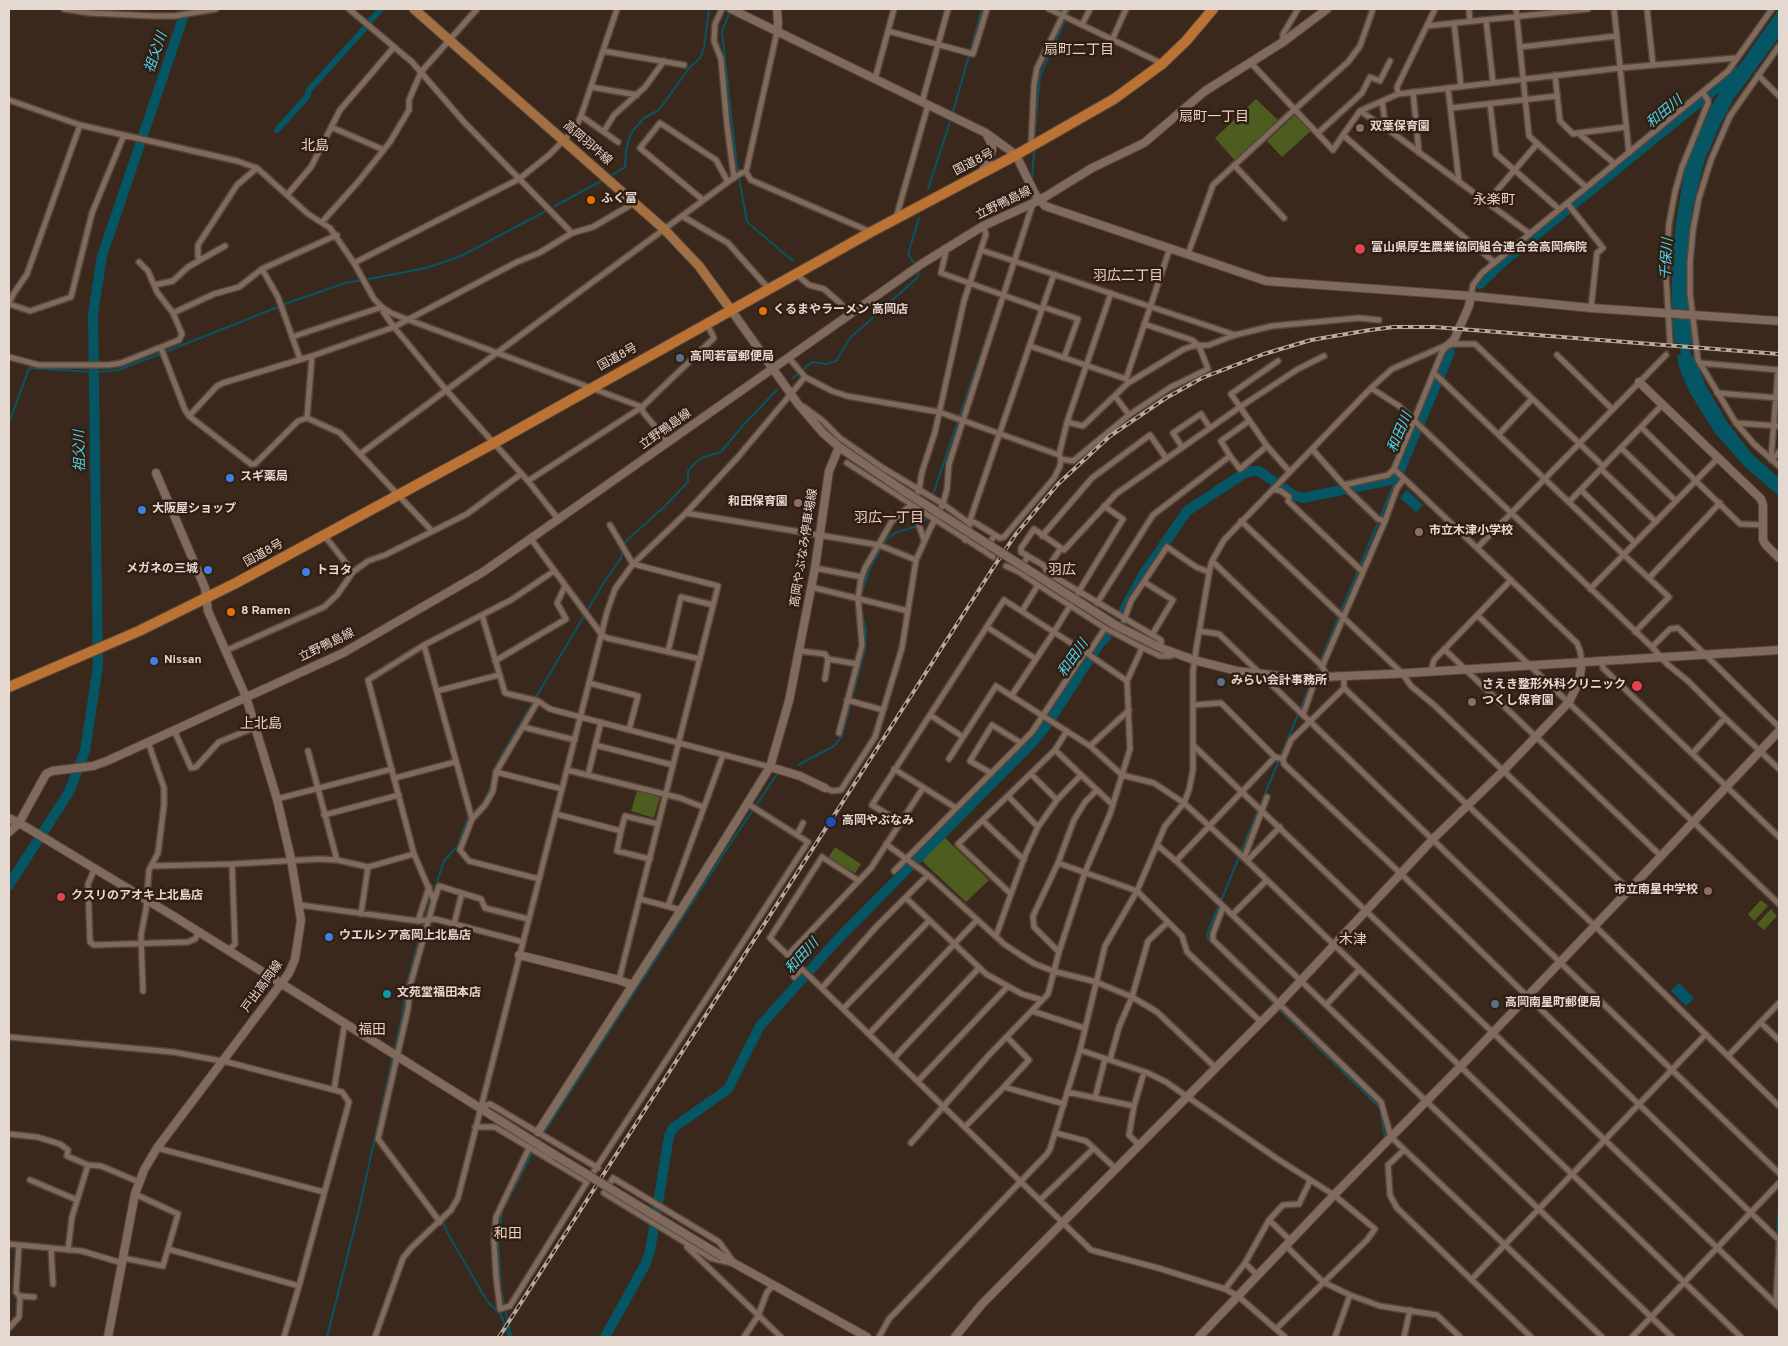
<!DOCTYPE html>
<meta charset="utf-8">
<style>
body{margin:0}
#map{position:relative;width:1788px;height:1346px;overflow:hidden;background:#3b281c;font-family:Overpass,sans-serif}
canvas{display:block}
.frame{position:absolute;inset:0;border:10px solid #e5d8d0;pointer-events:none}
</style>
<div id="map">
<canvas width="1788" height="1346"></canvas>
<div class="frame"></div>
</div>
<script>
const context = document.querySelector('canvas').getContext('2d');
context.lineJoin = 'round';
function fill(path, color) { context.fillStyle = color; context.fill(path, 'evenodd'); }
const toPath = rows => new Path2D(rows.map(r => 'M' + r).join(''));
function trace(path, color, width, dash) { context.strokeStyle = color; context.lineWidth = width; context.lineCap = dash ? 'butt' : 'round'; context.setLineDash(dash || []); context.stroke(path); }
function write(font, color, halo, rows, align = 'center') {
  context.font = font + ' Overpass,"Noto Sans JP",sans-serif'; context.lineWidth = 5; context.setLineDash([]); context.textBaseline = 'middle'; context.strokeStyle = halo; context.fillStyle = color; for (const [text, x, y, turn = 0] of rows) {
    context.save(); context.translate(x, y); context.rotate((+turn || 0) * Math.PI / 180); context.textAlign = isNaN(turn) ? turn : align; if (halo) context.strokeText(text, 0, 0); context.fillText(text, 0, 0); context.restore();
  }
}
fill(toPath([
 [1256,99,1280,122,1237,163,1215,138],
 [1296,114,1312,130,1282,157,1267,141],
 [637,791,660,797,654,818,631,811],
 [944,837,989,880,966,902,921,860],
 [835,847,861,864,855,873,828,858],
 [1761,900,1768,906,1754,921,1748,914],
 [1771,909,1777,916,1764,930,1757,924]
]), '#4d5c1f');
fill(toPath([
 [1779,9,1779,37,1733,100,1720,125,1705,159,1693,206,1690,229,1687,256,1689,310,1672,308,1672,272,1676,222,1685,168,1689,157,1711,107,1719,94,1718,89,1734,70,1736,70],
 [1672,319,1690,320,1693,344,1675,343],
 [1677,355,1695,356,1705,384,1727,422,1752,454,1779,478,1779,496,1746,468,1715,433,1690,393,1679,368],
 [1407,490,1423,505,1416,512,1400,498],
 [1679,983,1694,998,1686,1006,1671,991]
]), '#045664');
trace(toPath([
 [729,14,722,32,737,167,747,222,793,261],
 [953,112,982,9],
 [1034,140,1040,76,1070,9],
 [612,175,625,167,626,150,631,133,644,118,659,110,689,68,700,58,704,48,709,9],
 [1032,180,1034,150],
 [928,189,950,122],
 [1030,203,1031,193],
 [555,206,603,180],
 [916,266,908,254,919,218],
 [369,279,426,268,461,256,546,211],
 [285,304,348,282,359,281],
 [165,352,278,307],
 [793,378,812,362,826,364,836,361,850,338,917,278,919,270],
 [9,423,29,368,94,372,118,370,160,354],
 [933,494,1008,274],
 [860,598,871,566,886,540,895,533,920,525,926,519],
 [1317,669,1397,477],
 [798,765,834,746,842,736,865,649,866,630,862,613],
 [1260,806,1309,688],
 [433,894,444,861,457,847,467,820,484,802,491,785,494,770,501,756,603,584,621,558,623,548,627,540,665,506,688,482,688,471,696,462,704,457,721,452,745,423,777,390],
 [1221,901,1258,810],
 [1219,905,1208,931,1207,938,1275,1005],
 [425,918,431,899],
 [1278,1008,1380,1108,1385,1138],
 [394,1052,402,1017,407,983,424,922],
 [381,1138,440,1218],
 [538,1142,730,844,777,774],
 [444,1224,447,1232,487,1301,501,1315,509,1337],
 [1774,1294,1779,1201],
 [327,1337,358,1214,393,1056],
 [511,1337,501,1290,498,1241,502,1212,533,1151]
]), '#045664', 2);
trace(toPath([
 [370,21,381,9],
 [277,130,307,97,309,90,365,28]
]), '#045664', 6);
trace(toPath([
 [1480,284,1505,260,1736,72],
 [1680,296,1680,312,1688,369],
 [1123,612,1143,575,1187,511,1243,474,1251,471,1259,471,1295,496,1303,498,1390,480,1397,477,1450,352],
 [9,885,69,792,85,751,98,666,93,314,102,256,186,9],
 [605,1337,646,1263,650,1251,669,1136,673,1128,728,1089,760,1026,839,938,1032,743,1046,726,1100,643,1106,637]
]), '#045664', 10);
trace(toPath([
 [1666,355,1670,342]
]), '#544237', 5, [5, 2.5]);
const street = toPath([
 [64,9,90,13,154,16,174,16,216,9],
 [349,9,412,62,464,122,572,233],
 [722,9,715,24,714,41,721,59,727,125,734,178],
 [1049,9,1161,63],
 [1469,9,1470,21],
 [1516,9,1529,136,1586,187],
 [1614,9,1629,153],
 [1647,9,1653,65],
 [1486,20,1493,82],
 [1454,23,1461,86],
 [1082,25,1090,9],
 [1427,26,1588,9],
 [888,31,973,54,987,9],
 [777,32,746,172,751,180,871,232],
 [1112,40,1126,9],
 [1283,42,1283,34,1298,9],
 [1779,46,1730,116,1711,160,1699,198,1693,230,1690,262,1690,293,1698,360,1736,423,1754,444,1779,466],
 [1521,47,1617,36],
 [603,51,684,65],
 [1250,62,1333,150,1343,135,1389,175,1494,262],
 [1555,75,1560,121,1573,134,1578,133,1615,164],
 [1758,75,1779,96],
 [875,79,894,9],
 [591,87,637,95],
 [1448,88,1459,182],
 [1413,92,1419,153],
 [1398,94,1397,87,1435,9],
 [9,100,80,125,237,161,257,168,308,214,330,228,354,263,374,299,382,307,384,313,394,327,447,391,528,481,559,520],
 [1382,101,1386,128],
 [922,102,948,9],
 [1490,104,1496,154,1559,209],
 [1451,108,1557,96],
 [1360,111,1386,128,1530,234],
 [581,116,618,142],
 [331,127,384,150],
 [604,131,614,115,645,87,664,61],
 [1318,133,1362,93,1370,77,1380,81,1390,61],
 [1578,133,1626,127],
 [1343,135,1360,111,1398,94,1620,68,1736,58],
 [1031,146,1034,85,1037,68,1066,9],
 [1234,165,1284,218],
 [287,195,311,167,340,110,394,47],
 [703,200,640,148,660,123,716,160,728,182],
 [1487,202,1537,144],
 [1567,203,1603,248,1597,253,1591,308],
 [682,216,728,243,769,289],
 [896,218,928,105],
 [322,222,358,182,390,142,409,110,409,100,421,72,477,9],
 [947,247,941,273,1042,309,1054,274],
 [981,250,1235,335],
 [1188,254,1213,185,1294,110,1348,62,1360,46,1373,9],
 [200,259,198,256,198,245,237,185,257,168],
 [354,263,519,179,549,155,575,129,581,116,617,9],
 [262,269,278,297,300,359],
 [796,274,809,285,824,289,839,302,850,314],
 [154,285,173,281,188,267,225,246],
 [1471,296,1473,285,1482,273,1728,71,1772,9],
 [9,303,14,293,27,274,80,125],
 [9,304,30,311,71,297,92,213,124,135],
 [1043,307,1078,319,1064,358],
 [173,313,214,294,239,287,262,269,337,235],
 [292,337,382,307,391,313,409,320,642,407,643,412,668,442],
 [1670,342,1666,275,1669,224,1675,192,1682,167,1708,103,1708,100,1703,93],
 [1030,346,1126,379],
 [161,348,185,410,189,416,251,464,255,464,298,421,307,418,340,433,432,531],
 [1557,355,1612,409],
 [9,357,39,365,109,365,121,363,179,340,182,334,173,313,157,292,148,271,139,262],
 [789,358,805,377,832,391,847,396,939,412,1059,455],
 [1278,361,1231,394,1267,446,1289,471],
 [1700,363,1779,370],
 [1434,373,1624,555,1669,597,1635,632],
 [1128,383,1126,379,1170,248],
 [1371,388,1399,406,1652,647,1667,664,1688,681,1725,718,1779,769],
 [1717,393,1779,398],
 [1115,396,1129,415],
 [804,407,823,421,840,438,883,468,943,504,969,523,974,522,1000,538,1004,537,1054,478,1060,466,1061,459,1059,455,1067,422,1111,293],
 [189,416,217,386,223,383,312,356,394,327,517,262,539,253,572,233,593,227,634,203],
 [307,418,312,356],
 [1249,421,1221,441,1230,456,1240,469,1267,446],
 [1067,422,1083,426,1128,383,1184,349,1193,346,1209,345,1235,335,1272,326,1359,318,1379,320],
 [1736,423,1779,426],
 [1641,427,1740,524,1763,525],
 [1499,434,1532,399],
 [1182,447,1173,433,1201,414,1210,428],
 [1621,448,1676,501],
 [1312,449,1350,492,1378,519,1385,521],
 [360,454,728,182,741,173,746,172],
 [1061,459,1073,461,1129,415,1171,387,1208,369,1199,346,1192,340,1144,324],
 [1771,460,1778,370],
 [1772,460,1779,452],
 [847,463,984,551,995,535],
 [1394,469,1577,643,1580,651,1582,662],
 [1601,469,1656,522],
 [528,481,642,407,714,338,707,324],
 [1344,485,1388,475,1394,469,1442,352,1447,346],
 [1273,489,1281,491,1289,497,1288,501,1363,572],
 [1581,490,1635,543],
 [1569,502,1663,404],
 [913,507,924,540],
 [686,513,879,545,916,560],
 [1241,521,1402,673,1411,686,1434,705,1629,890],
 [610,525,633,564,718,586,619,980],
 [324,535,353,572],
 [1042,536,1092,478,1150,435,1166,458],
 [531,539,602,635,607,638,700,659],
 [965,540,969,530,969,523,1042,309],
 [1061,548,1034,529,1021,548,1021,552,1043,565,1053,576,1161,640,1161,648],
 [1477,548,1666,355],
 [984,551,993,557],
 [1028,556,1019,572,1038,585],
 [1212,561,1322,666,1328,678],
 [1006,566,1019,572],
 [815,568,862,577],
 [1046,570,1061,548,1064,550,1116,494,1240,407,1298,369,1324,356],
 [1649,578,1720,503],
 [1144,582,1173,600,1152,635],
 [811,587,908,611],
 [1590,589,1718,458],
 [1097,603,1153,515,1230,456],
 [1022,611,1038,585,1105,628,1139,646,1160,656,1170,656,1176,654],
 [482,615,505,693,538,701,550,709,770,767],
 [1477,615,1779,904],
 [1124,620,1131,601,1167,547,1196,567,1209,572],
 [987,627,1036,659],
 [1199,631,1219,634,1779,1173],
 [424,645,472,819,460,850,469,861,539,879],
 [1652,647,1670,629,1678,628,1779,727],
 [1444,649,1661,856],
 [225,651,324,607,337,595,353,572,368,561,385,555,467,514,521,474],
 [800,651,825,654,828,659,857,664],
 [668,652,681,597,713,605],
 [495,661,566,619,557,603,565,586],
 [1602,661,1603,668,1779,837],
 [1322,667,1385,521,1397,488,1404,479],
 [1431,671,1434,660,1511,580],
 [1344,677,1344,688,1595,926,1779,1106],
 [825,679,828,659],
 [1127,681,1142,648],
 [589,683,638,696,629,730],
 [1344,688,1291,740,1283,759,1284,764,1398,871,1779,1240],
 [437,691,499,675],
 [1012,695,1054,632,1123,519,1104,506],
 [847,700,883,710],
 [1193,705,1221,703,1275,757],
 [930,715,963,737],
 [1303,715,1316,678],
 [523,727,575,740],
 [174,730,191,768,196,767,219,742,256,727],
 [839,733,862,645,858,598,861,579,865,568,892,521,911,505,919,490,922,472,935,432,964,301,986,234,983,226],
 [595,745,673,765],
 [1090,746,1129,710],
 [1194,746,1779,1307],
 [1055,750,1067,731],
 [308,751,337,860],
 [1693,753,1725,718],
 [949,759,996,686,1090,746,1122,775,1154,783,1184,803,1242,856,1741,1337],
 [894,769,956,808],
 [567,770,680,798,703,807],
 [496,772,562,789],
 [991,773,970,761,992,725,1021,743],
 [1031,774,1057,800],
 [588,775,601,722],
 [1081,775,1057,800,1038,827,1026,853,1011,894,958,844,1055,750,1097,790],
 [395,778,455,762],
 [825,788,832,791,841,790,875,737,902,648,916,560,930,529,943,504,947,489,949,464,1033,203],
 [1008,796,1038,827],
 [277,799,392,769],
 [556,814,621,831,625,816,658,824],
 [324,815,399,795],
 [472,819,485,805,493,791,496,772,538,701],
 [983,821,1024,860],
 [900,822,872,805,1004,600,1085,652],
 [621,831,617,851,650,859],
 [797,835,803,823],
 [886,844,928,875,1004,944,1022,956,1035,964,1053,971,1096,982,1132,997,1157,1012,1216,1068],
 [1157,845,1176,861,1672,1337],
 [1244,858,1267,797],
 [1176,861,1275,757,1283,759],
 [1247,861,1280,827],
 [1058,863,1137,891,1182,936,1187,952,1261,1022],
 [151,866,232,864,319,859,337,860,368,867],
 [95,868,88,884,90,942,94,945,188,942,195,939,199,932],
 [894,871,1032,732,1085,652,1088,654,1105,628],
 [859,881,822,857,770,938,1091,1250,1158,1268,1225,1289,1238,1296,1285,1337],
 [906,898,986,974,1022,994,1042,1000],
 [640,899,681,910],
 [434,901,439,886,481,899,485,908,528,919],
 [300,905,418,921,435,919,523,942],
 [668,906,723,755],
 [1223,907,1213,934,1213,940,1381,1102,1391,1137,1602,1337],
 [361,914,368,867,414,854],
 [1232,915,1267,880],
 [418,921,429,887],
 [454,924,462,893],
 [996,936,1011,894],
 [229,950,235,944,232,864],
 [1059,952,1085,872,1110,814,1130,749,1127,681,1088,654],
 [788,955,871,868,923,788],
 [794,977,802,969],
 [822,988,876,927,928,875],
 [143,991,141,935,146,909,149,870,158,853,164,805,164,788,148,742],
 [1326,1005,1359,970],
 [843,1009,929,921],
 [1032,1011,1084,1028],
 [1761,1023,1779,1040],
 [869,1034,977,920],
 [9,1037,173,1052,227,1062,342,1092,349,1102,299,1286,284,1337],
 [1007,1037,1029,1060,1004,1087,1064,1104],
 [1080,1050,1148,1073,1166,1082,1276,1158,1334,1195,1375,1229,1367,1240,1276,1329],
 [1728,1056,1779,1003],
 [894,1058,979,968],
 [1110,1060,1119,1027,1132,997,1148,941,1168,922],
 [918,1081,1008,986],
 [334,1090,345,1022],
 [1067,1092,1134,1106,1144,1072],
 [1095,1098,1105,1059],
 [1134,1106,1129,1135,1139,1145],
 [480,1107,490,1104,598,1168],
 [475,1127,495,1127,587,1182],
 [965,1127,1004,1087],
 [1056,1133,1086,1141,1116,1169],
 [9,1134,37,1137,60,1144,68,1150,67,1156,88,1165,101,1166,139,1182],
 [911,1143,989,1055,1048,994,1059,952,1034,927,1033,916,1058,863,1074,820,1085,802,1097,790,1113,805],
 [157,1148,324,1192],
 [529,1148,496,1217,494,1241,496,1276,500,1309,510,1306,518,1293,587,1182,808,842,748,804],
 [1404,1150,1388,1165,1390,1195,1397,1208,1531,1337],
 [613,1178,719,1242,735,1264,711,1258,604,1193,613,1178],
 [30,1180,77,1200],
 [1040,1200,1094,1148],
 [1269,1220,1291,1241],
 [440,1222,378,1139,408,1009,410,986,434,901,414,854,368,680,424,645,511,600,554,571],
 [9,1244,82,1251,122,1263],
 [1286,1246,1323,1282,1350,1295,1380,1306,1437,1315,1460,1337],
 [687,1247,781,1337],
 [51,1248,53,1284],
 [168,1249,299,1286],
 [68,1250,72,1217,88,1165],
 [123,1258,163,1266,178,1214,135,1194],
 [1245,1263,1258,1276],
 [1472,1279,1706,1034],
 [1225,1289,1245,1263,1269,1220,1283,1205,1299,1204,1310,1181],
 [19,1296,34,1297],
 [1776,1303,1779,1244],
 [9,1328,19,1317,20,1297,16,1292,19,1245],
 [375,1337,403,1258,411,1248,451,1210,458,1198,607,612,615,589,633,564,686,513,738,457,805,377],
 [744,1337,758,1316,767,1292,773,1286],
 [879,1337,889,1319,1047,1154,1050,1149,1080,1050,1105,946,1137,891,1165,826,1184,803,1189,790,1193,770,1193,671,1196,650,1210,568,1212,561,1224,540,1371,388,1392,369,1449,344,1475,344,1603,466],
 [1335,1337,1350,1295],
 [1404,1337,1410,1310],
 [1632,1337,1779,1183]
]);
const secondary = toPath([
 [731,9,986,133,1016,155,1035,194,1045,206,1266,281,1471,296,1591,308,1779,321],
 [777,32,778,23,777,9],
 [980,174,987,164,992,150,992,145,987,135],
 [731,310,798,404,823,433,839,447,904,491],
 [1449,344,1454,340,1469,306,1471,296],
 [1639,382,1761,499,1763,505,1763,540,1766,545,1779,558],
 [1117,626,1161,648,1194,660,1237,671,1299,678,1392,674,1779,650],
 [770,767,800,776,825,788],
 [9,818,26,827,175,917,555,1155],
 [9,832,19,823,46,774,52,771,93,766,107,761,343,653,483,572,923,263,983,226,1040,200,1092,168,1144,143,1205,91,1283,42,1327,9],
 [519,955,619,980,632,985],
 [538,1132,681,910,770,767,789,701,815,568,829,471,839,447],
 [723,1257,867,1337],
 [108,1337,135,1194,144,1170,157,1148,289,973,295,959,301,920,291,859,277,799,246,697,208,611,205,588,156,473],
 [955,1337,982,1304,1279,1004,1433,839,1503,771,1569,702,1579,681,1582,662],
 [1199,1337,1334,1195,1460,1067,1629,890,1779,731]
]);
const primary = toPath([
 [414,9,664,229,699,266,731,310]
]);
const highway = toPath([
 [9,687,139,631,236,583,494,443,871,232,1016,155,1114,99,1162,64,1186,41,1213,9]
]);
trace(street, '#55453b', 8);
trace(secondary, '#55453b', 10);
trace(primary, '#55453b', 11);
trace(highway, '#55453b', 12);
trace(street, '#806a5c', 5);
trace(secondary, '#806a5c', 8);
trace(primary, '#a36f43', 9);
trace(highway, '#bb7232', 10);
const rail = toPath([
 [499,1337,995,565,1016,534,1058,484,1110,436,1166,398,1202,378,1264,354,1311,340,1370,330,1394,327,1434,327,1779,354]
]);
trace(rail, '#b9aaa1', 4);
trace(rail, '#311e13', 2, [5.5]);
const secondaryBridge = toPath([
 [904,491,1117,626],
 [555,1155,723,1257]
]);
trace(secondaryBridge, '#55453b', 10, []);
trace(secondaryBridge, '#806a5c', 8);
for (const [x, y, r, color] of [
 [1360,128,5,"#8d6e63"],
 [591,200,5,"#e8710a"],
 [1360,249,6,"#e0444e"],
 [763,311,5,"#e8710a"],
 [680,358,5,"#5c6f8a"],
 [230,478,5,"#3f7fe0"],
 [798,503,5,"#8d6e63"],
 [142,510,5,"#3f7fe0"],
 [1419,532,5,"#8d6e63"],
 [208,570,5,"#3f7fe0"],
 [306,572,5,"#3f7fe0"],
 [231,612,5,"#e8710a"],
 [154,661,5,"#3f7fe0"],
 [1221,682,5,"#5c6f8a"],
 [1637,686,6,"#e0444e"],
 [1472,702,5,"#8d6e63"],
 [831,822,6,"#1a4fb4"],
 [1708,891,5,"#8d6e63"],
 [61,897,5,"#e0444e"],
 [329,937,5,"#3f7fe0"],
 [387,994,5,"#0f9aa8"],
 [1495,1004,5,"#5c6f8a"]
]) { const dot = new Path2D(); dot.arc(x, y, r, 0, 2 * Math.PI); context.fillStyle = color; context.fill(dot); trace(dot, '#311e13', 2); }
write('bold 12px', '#e5d8d0', '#311e13', [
 ["双葉保育園",1370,128],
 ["ふく富",601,200],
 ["富山県厚生農業協同組合連合会高岡病院",1371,249],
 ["くるまやラーメン 高岡店",773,311],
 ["高岡若富郵便局",690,358],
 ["スギ薬局",240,478],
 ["和田保育園",788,503,"right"],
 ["大阪屋ショップ",152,510],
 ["市立木津小学校",1429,532],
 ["メガネの三城",198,570,"right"],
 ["トヨタ",316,572],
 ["8 Ramen",241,612],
 ["Nissan",164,661],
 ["みらい会計事務所",1231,682],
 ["さえき整形外科クリニック",1626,686,"right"],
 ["つくし保育園",1482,702],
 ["高岡やぶなみ",842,822],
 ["市立南星中学校",1698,891,"right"],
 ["クスリのアオキ上北島店",71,897],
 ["ウエルシア高岡上北島店",339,937],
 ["文苑堂福田本店",397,994],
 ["高岡南星町郵便局",1505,1004]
], 'left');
write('12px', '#e5d8d0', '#311e13', [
 ["高岡羽咋線",587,144,41],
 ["国道8号",974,163,-27],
 ["立野鴨島線",1004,204,-26],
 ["国道8号",618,358,-29],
 ["立野鴨島線",666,430,-35],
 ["高岡やぶなみ停車場線",805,548,-81],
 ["国道8号",264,554,-29],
 ["立野鴨島線",327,646,-26],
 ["戸出高岡線",263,987,-54]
]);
write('14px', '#e9d0c0', '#311e13', [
 ["扇町二丁目",1079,51],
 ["扇町一丁目",1214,118],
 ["北島",315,147],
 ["永楽町",1494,201],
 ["羽広二丁目",1128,277],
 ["羽広一丁目",889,519],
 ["羽広",1062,571],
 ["上北島",261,725],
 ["木津",1353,941],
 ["福田",372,1031],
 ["和田",508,1235]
]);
write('italic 14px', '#4cd2ee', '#311e13', [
 ["祖父川",157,53,-71],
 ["和田川",1665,113,-40],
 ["千保川",1668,259,-87],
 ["和田川",1401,433,-67],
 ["祖父川",81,451,-91],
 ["和田川",1074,659,-55],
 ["和田川",803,957,-48]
]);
</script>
